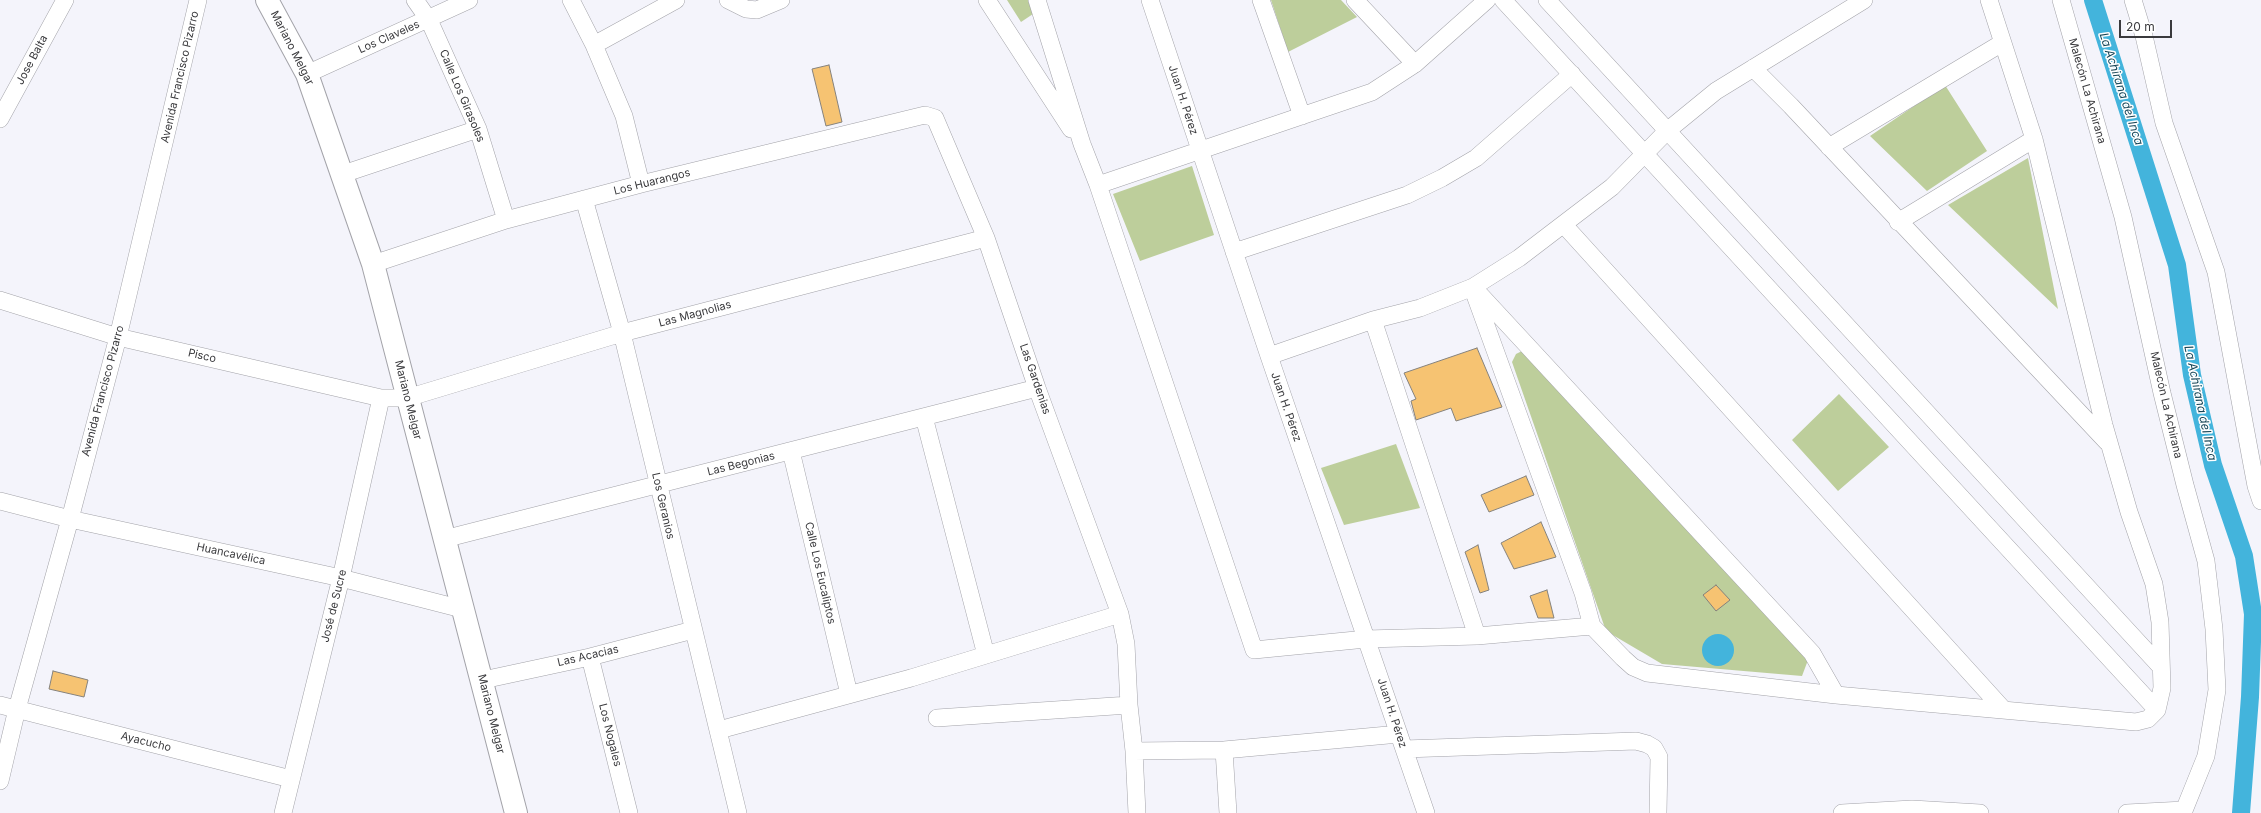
<!DOCTYPE html>
<meta charset="utf-8">
<style>
body{margin:0}
#map{position:relative;width:2261px;height:813px;overflow:hidden;background:#f4f4fb;font-family:Inter,sans-serif}
canvas{display:block}
.scale{position:absolute;left:2119px;top:20px;width:53px;height:18px;box-sizing:border-box;border:2px solid #3a3a3d;border-top:0;padding-left:5px;font-size:12px;line-height:14px;white-space:nowrap;color:#3a3a3d;-webkit-text-stroke:3px #fff;paint-order:stroke}
</style>
<div id="map">
<canvas width="2261" height="813"></canvas>
<div class="scale">20 m</div>
</div>
<script>
const context = document.querySelector('canvas').getContext('2d');
context.lineJoin = 'round';
function fill(path, color) { context.fillStyle = color; context.fill(path, 'evenodd'); }
const toPath = rows => new Path2D(rows.map(r => 'M' + r).join(''));
function trace(path, color, width, dash) { context.strokeStyle = color; context.lineWidth = width; context.lineCap = dash ? 'butt' : 'round'; context.setLineDash(dash || []); context.stroke(path); }
function write(font, color, halo, rows, align = 'center') {
  context.font = font + ' Inter,sans-serif'; context.lineWidth = 3; context.setLineDash([]); context.textBaseline = 'middle'; context.strokeStyle = halo; context.fillStyle = color; for (const [text, x, y, turn = 0] of rows) {
    context.save(); context.translate(x, y); context.rotate((+turn || 0) * Math.PI / 180); context.textAlign = isNaN(turn) ? turn : align; if (halo) context.strokeText(text, 0, 0); context.fillText(text, 0, 0); context.restore();
  }
}
fill(toPath([
 [1007,0,1028,0,1033,14,1021,22],
 [1271,0,1341,0,1357,17,1288,52],
 [1945,85,1987,151,1927,191,1870,136],
 [2028,158,2058,309,1948,205],
 [1192,166,1214,235,1140,261,1113,194],
 [1524,350,1808,660,1802,676,1662,664,1606,631,1512,362,1516,354],
 [1839,394,1889,447,1838,491,1792,440],
 [1396,444,1420,508,1344,525,1321,468]
]), '#bdce9b');
fill(toPath([
 '1702 650a16 16 0 1 1 32 0a16 16 0 1 1-32 0Z'
]), '#43b4dc');
trace(toPath([
 [2093,0,2177,265,2192,375,2213,465,2244,556,2253,614,2250,697,2241,813]
]), '#43b4dc', 18);
const building = toPath([
 [829,65,842,122,826,126,812,69,829,65],
 [1477,348,1502,407,1456,421,1451,408,1416,420,1411,401,1416,399,1404,373,1477,348],
 [1526,476,1534,495,1489,512,1481,495,1526,476],
 [1541,522,1556,557,1514,569,1501,543,1541,522],
 [1478,545,1489,590,1480,593,1465,552,1478,545],
 [1716,585,1730,600,1716,611,1703,595,1716,585],
 [1547,590,1554,618,1538,618,1530,596,1547,590],
 [53,671,88,680,84,697,49,689,53,671]
]);
fill(building, '#f6c372');
trace(building, '#85827d', 1);
const street = toPath([
 [415,0,429,20,478,129,506,220],
 [571,0,594,45,624,116,641,184],
 [728,0,746,9,757,10,781,0],
 [987,0,1071,129],
 [1037,0,1082,144,1098,185,1254,650,1366,639,1477,636,1592,626,1623,658,1633,667,1647,673,1836,695,2136,722,2148,719,2157,710,2162,688,2160,622,2154,584,2129,512,2104,425,2034,139,1989,0],
 [1150,0,1269,356,1426,813],
 [1261,0,1302,116],
 [1355,0,1415,64],
 [1503,0,2157,710],
 [1547,0,2160,666],
 [2061,0,2123,217,2162,393,2185,485,2206,561,2214,629,2217,690,2206,756,2183,813],
 [2133,0,2144,36,2164,123,2216,272,2256,486,2261,501],
 [594,45,676,0],
 [1753,68,1791,106,2107,442],
 [307,74,469,0],
 [0,119,65,0],
 [1829,147,2002,43],
 [343,174,478,129],
 [1098,185,1372,92,1415,64,1487,0],
 [584,199,622,333,738,813],
 [1898,222,2034,139],
 [1564,225,2003,709],
 [1234,252,1407,195,1442,178,1476,158,1572,74],
 [373,264,506,220,641,184,925,115,935,118,986,238,1037,388,1120,614,1126,644,1129,705,1134,751,1137,813],
 [1473,287,1812,653,1836,695],
 [1475,295,1583,593,1592,626],
 [0,300,118,337,381,398,407,398,622,333,986,238],
 [1373,320,1477,636],
 [1269,356,1373,320,1420,308,1473,287,1519,258,1612,187,1667,131,1716,91,1864,0],
 [924,417,986,655],
 [791,451,849,694],
 [0,501,70,519,341,578,462,609],
 [444,539,1037,388],
 [590,657,629,813],
 [483,680,590,657,693,630],
 [0,705,291,779],
 [937,718,1129,705],
 [719,730,911,678,1120,614],
 [1404,749,1636,741,1647,744,1654,748,1659,757,1658,813],
 [1224,750,1228,813],
 [1134,751,1224,750,1399,734],
 [0,781,17,709,70,519,118,337,198,0],
 [283,813,341,578,381,398],
 [1842,813,1912,809,1980,813],
 [2127,813,2184,810]
]);
const secondary = toPath([
 [267,0,307,74,373,264,516,813]
]);
trace(street, '#a3a3a9', 18);
trace(secondary, '#a3a3a9', 24);
trace(street, '#fff', 17);
trace(secondary, '#fff', 22);
write('11px', '#3a3a3d', '#fff', [
 ["Los Claveles",389,37,-24],
 ["Mariano Melgar",292,48,63],
 ["Jose Balta",32,60,-62],
 ["Avenida Francisco Pizarro",180,77,-77],
 ["Malecón La Achirana",2087,91,74],
 ["Calle Los Girasoles",462,96,67],
 ["Juan H. Pérez",1183,100,72],
 ["Los Huarangos",652,182,-14],
 ["Las Magnolias",695,314,-15],
 ["Pisco",202,356,13],
 ["Las Gardenias",1035,379,71],
 ["Avenida Francisco Pizarro",103,391,-75],
 ["Mariano Melgar",408,400,76],
 ["Malecón La Achirana",2166,405,77],
 ["Juan H. Pérez",1286,407,71],
 ["Las Begonias",741,464,-14],
 ["Los Geranios",663,506,77],
 ["Huancavélica",231,554,12],
 ["Calle Los Eucaliptos",820,573,77],
 ["José de Sucre",334,606,-76],
 ["Las Acacias",588,656,-13],
 ["Juan H. Pérez",1392,713,72],
 ["Mariano Melgar",491,714,76],
 ["Los Nogales",610,735,76],
 ["Ayacucho",146,742,14]
]);
write('italic 12px', '#154556', '#fff', [
 ["La Achirana del Inca",2121,89,72],
 ["La Achirana del Inca",2200,403,78]
]);
</script>
